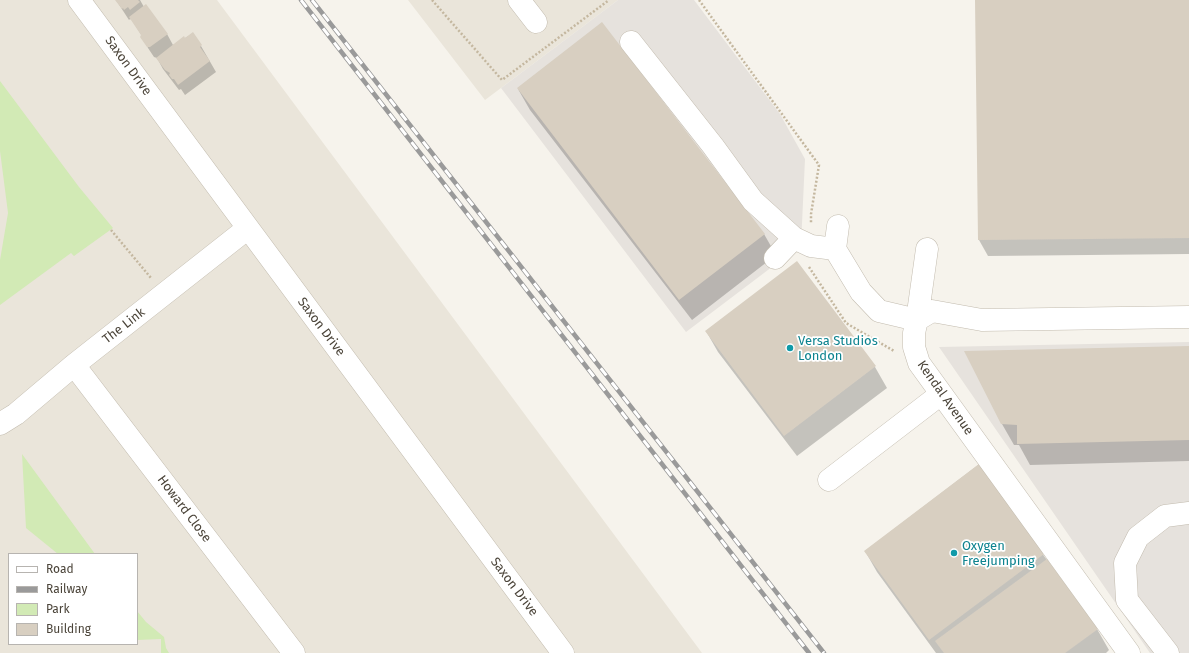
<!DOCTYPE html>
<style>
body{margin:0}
#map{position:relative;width:1189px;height:653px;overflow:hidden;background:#f6f3ec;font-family:"Fira Sans",sans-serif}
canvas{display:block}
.legend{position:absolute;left:8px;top:553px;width:130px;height:92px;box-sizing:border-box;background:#fff;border:1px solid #b7b4b0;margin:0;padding:5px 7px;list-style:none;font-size:12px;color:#4b4439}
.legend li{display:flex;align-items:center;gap:8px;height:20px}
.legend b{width:20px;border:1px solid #b7b4b0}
</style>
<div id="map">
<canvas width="1189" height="653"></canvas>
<ul class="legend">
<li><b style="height:5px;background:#fff"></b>Road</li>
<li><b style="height:5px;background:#9a9a9a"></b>Railway</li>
<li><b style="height:11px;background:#d2eab5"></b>Park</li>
<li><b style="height:11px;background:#d8cfc1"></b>Building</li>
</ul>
</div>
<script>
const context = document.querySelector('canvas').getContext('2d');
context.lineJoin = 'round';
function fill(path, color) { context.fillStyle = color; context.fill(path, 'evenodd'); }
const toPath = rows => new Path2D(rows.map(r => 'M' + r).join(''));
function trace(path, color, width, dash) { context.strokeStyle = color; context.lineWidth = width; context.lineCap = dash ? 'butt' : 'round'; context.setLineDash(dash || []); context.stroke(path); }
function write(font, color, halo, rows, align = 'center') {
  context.font = font + ' "Fira Sans",sans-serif'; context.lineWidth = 3.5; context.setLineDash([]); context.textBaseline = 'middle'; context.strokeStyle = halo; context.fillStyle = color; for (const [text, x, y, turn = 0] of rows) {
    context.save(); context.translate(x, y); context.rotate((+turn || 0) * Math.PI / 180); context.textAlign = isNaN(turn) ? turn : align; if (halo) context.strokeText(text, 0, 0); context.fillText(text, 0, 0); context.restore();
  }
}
fill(toPath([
 [0,0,217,0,702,653,0,653],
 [9,554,137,554,137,644,9,644],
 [408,0,618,0,485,100]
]), '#eae5da');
fill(toPath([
 [618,0,694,0,780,114,805,159,801,245,686,332,501,88],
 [1189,342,1189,653,1150,653,939,347]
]), '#e6e2dd');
fill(toPath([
 [0,81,79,187,113,228,74,256,71,253,0,305,0,260,8,213,0,151],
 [22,454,95,554,58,554,26,528],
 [137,611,146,622,164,637,166,648,169,653,161,653,161,639,137,640]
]), '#d2eab5');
fill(toPath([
 [116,0,140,0,144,7,167,34,173,45,192,34,201,46,216,72,185,95,181,89,179,90,163,69,157,58,154,57,148,48,142,36,132,20,130,19,129,20],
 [976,0,1189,0,1189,254,988,256,979,240],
 [518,89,764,234,776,255,692,320,530,110],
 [797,262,875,367,887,388,797,456,718,352,706,331],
 [1189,347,1189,461,1030,465,1019,445,1014,445,1002,424],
 [978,465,1097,629,1109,650,1106,653,936,653,877,572,865,551]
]), '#0003');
fill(toPath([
 [115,0,138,0,140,2,130,10,128,7,124,10,123,8,122,9],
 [975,0,1189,0,1189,238,978,240],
 [146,4,168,34,150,47,147,47,140,37,141,35,129,17],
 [602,22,765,234,679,300,517,88],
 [193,32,202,45,200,47,210,61,178,85,174,79,172,79,169,75,170,73,165,70,156,58,184,36,185,38],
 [797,261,876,366,784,436,705,331],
 [1189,346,1189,440,1017,444,1017,425,1001,424,964,351],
 [979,464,1044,554,929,640,864,551],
 [1047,559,1098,629,1065,653,944,653,935,641]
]), '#d8cfc1');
const minor = toPath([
 [79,0,563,653],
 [519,0,536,22],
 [631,42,713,146,753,201,794,238,811,246,835,249],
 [838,226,835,249,861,292,879,311,917,320,927,249],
 [775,258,794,238],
 [74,365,294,653],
 [0,424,16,414,74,365,248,228],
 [829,480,941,394],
 [1129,653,919,363,914,347,914,333,917,320,932,311,982,320,1189,317],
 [1168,653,1127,600,1125,563,1138,537,1165,516,1189,513]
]);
trace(minor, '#c2bbae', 23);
trace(toPath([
 [432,0,502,80,609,0],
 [699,0,819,165,811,214,811,224],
 [111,230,151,278],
 [809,267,846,323,894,351]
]), '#c4b79f', 2.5, [2, 2]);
trace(minor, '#fff', 22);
const rail = toPath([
 [301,0,809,653],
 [312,0,824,653]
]);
trace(rail, '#9a9a9a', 4.5);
trace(rail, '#fff', 3, [9]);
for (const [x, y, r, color] of [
 [790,348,4,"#0f9aa8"],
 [954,553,4,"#0f9aa8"]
]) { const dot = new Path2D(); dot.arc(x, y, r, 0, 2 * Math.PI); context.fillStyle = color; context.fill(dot); trace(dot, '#fff', 1.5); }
write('13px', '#4b4439', '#fff', [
 ["Saxon Drive",128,66,54],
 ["The Link",124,326,-38],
 ["Saxon Drive",321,327,53],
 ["Kendal Avenue",945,398,55],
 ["Howard Close",184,509,53],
 ["Saxon Drive",514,587,53]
]);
write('13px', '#0d838f', '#fff', [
 ["Versa Studios",798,341],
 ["London",798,356],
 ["Oxygen",962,546],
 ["Freejumping",962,561]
], 'left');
</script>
